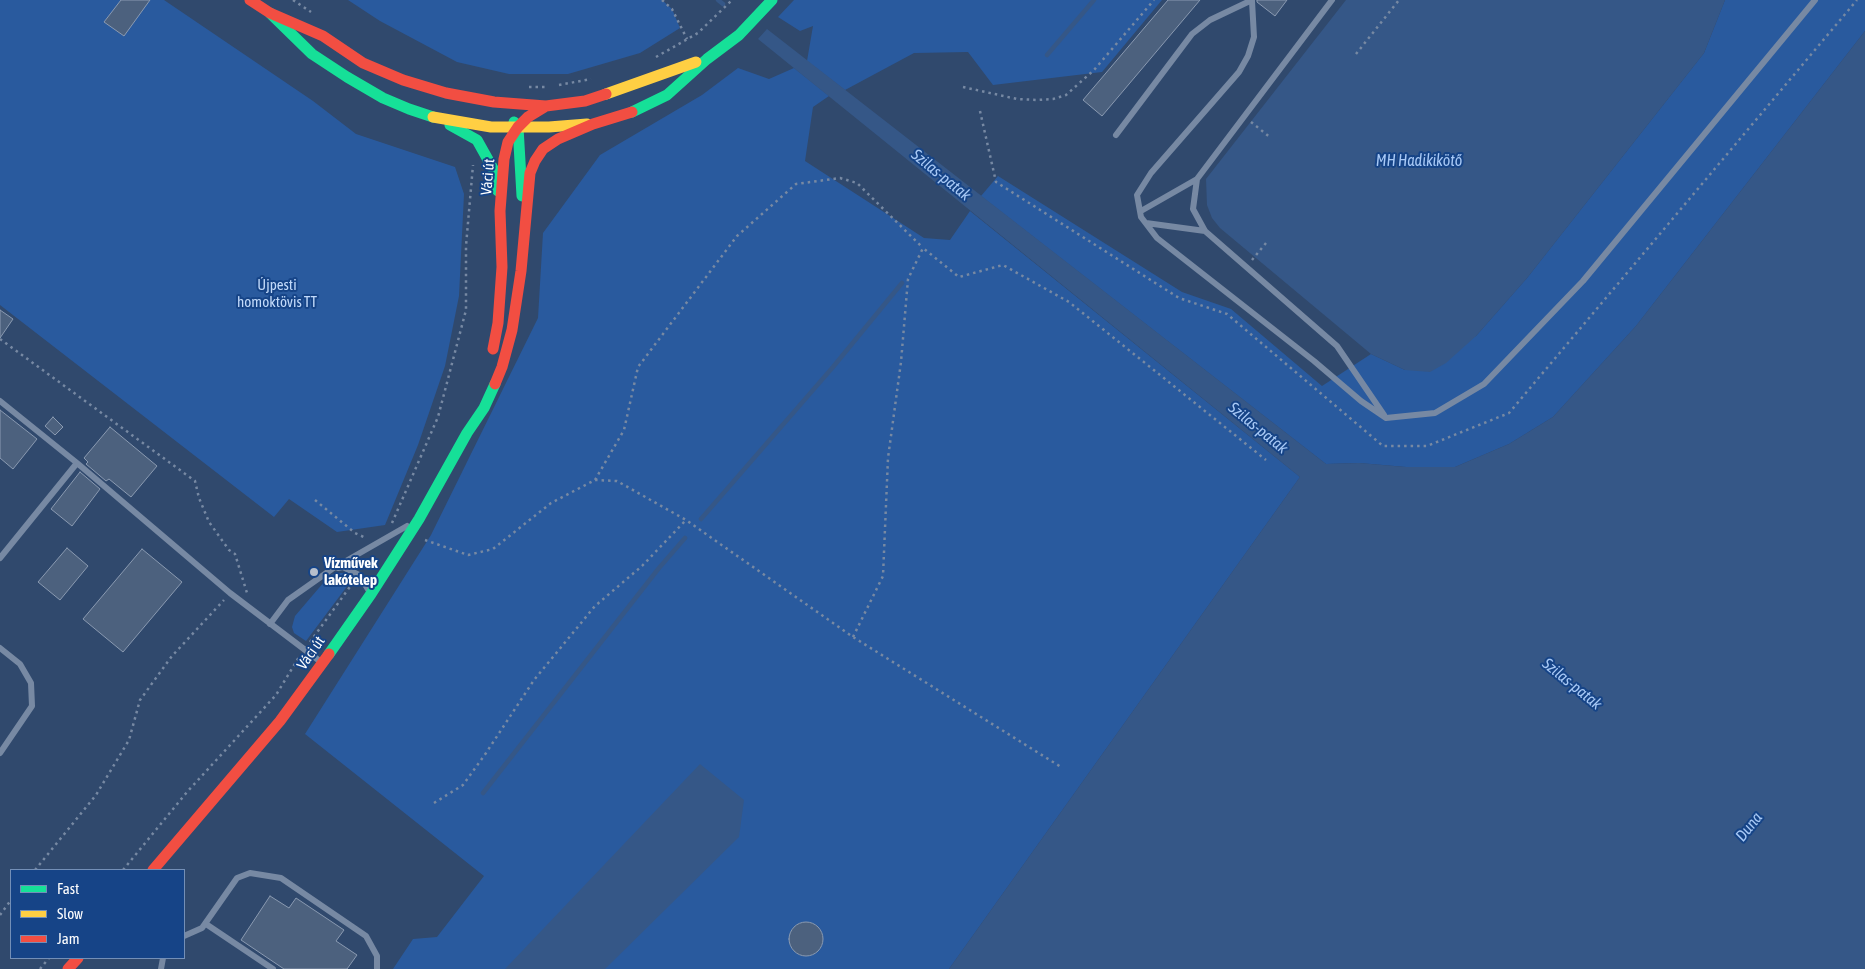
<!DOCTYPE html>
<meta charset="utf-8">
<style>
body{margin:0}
#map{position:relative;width:1865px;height:969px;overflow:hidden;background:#30496d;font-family:"Asap Condensed",sans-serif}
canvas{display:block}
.legend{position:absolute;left:10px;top:869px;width:175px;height:90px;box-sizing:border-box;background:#164487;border:1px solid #738fb7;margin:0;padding:6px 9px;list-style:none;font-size:15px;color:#fff}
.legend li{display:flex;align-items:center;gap:10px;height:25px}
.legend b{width:25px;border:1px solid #738fb7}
</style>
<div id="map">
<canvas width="1865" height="969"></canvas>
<ul class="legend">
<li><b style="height:6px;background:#16e098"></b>Fast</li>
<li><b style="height:6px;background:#ffcf43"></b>Slow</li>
<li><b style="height:6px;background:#f24e42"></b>Jam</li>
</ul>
</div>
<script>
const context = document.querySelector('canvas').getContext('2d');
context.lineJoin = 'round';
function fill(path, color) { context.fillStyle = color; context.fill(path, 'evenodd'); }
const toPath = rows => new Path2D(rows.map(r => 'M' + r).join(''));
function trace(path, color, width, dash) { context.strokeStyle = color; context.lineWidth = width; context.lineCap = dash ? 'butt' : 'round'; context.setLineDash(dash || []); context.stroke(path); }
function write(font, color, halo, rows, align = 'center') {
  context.font = font + ' "Asap Condensed",sans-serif'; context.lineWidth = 4; context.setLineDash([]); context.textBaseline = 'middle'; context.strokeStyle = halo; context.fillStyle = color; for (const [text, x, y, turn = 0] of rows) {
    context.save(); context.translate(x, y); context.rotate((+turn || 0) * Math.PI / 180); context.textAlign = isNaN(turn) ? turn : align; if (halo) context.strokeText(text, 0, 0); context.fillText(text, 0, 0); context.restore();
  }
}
fill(toPath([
 [0,0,164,0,313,101,356,134,455,167,464,194,459,296,445,366,418,445,385,525,337,532,289,499,274,517,0,305],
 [348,0,662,0,672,9,680,28,640,53,568,74,509,74,457,62,380,21],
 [794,0,1162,0,1102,72,993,85,968,52,914,53,845,90,807,61,813,26,800,31,778,17],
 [1725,0,1865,0,1865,31,1636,326,1553,417,1509,444,1455,467,1406,467,1359,463,1326,464,981,196,998,176,1182,292,1231,309,1322,386,1371,354,1405,370,1476,336,1527,278,1704,53],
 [738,68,769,79,794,68,829,96,813,107,805,161,924,238,950,240,970,211,1300,477,949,969,393,969,413,939,437,937,484,876,305,734,431,535,538,318,543,233,600,155,702,95],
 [339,573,345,573,354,577,306,641,294,633,292,627,295,616,330,575]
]), '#295a9e');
fill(toPath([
 [1346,0,1725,0,1704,53,1527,278,1476,336,1446,363,1430,372,1405,370,1371,354,1220,228,1212,218,1207,205,1206,179],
 [767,29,1326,464,1359,463,1406,467,1455,467,1509,444,1553,417,1636,326,1865,31,1865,969,949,969,1300,477,758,39],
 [700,764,744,800,739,837,605,969,505,969]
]), '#355787');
trace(toPath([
 [718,0,723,4],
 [1047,55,1094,0],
 [701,519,833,367,902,283],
 [483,793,659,568,685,538]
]), '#355787', 4.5);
const building = toPath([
 [121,0,150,0,124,36,104,22,121,0],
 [1168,0,1200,0,1102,116,1083,100,1168,0],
 [1257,0,1287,0,1275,16,1257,2,1257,0],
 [0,310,13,319,0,338,0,310],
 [0,410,37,439,13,469,0,458,0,410],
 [53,417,63,427,55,435,45,426,53,417],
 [110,427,157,466,131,497,109,479,106,481,86,464,88,462,84,458,110,427],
 [80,472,100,489,72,526,51,509,80,472],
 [67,548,88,566,60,600,38,582,67,548],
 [142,549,182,582,123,652,83,619,142,549],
 [270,896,289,908,296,898,344,930,336,941,357,955,347,969,284,969,241,940,270,896],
 '789 939a17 17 0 1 1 34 0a17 17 0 1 1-34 0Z'
]);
fill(building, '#4c617e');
trace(building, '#8a9ab1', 1);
trace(toPath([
 [293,0,311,12],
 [662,0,672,9,687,39],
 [1356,54,1399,0],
 [656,57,698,33,732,0],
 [559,85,591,79],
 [529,87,546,87],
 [963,87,1017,99,1037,100,1053,99,1066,95,1094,70,1154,0],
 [980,111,996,182,1179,298,1227,314,1383,446,1427,446,1509,413,1857,0],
 [1251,122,1271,138],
 [1252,260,1266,243],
 [0,339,195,481,199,498,209,522,229,550,235,554,247,593],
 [595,480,624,430,638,367,737,236,796,184,840,178,857,183,923,248],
 [315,500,355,533,366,538],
 [392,523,438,417,466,310,466,246,473,165],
 [425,540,468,555,493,549,551,503,595,480,617,481,686,520,853,637,1061,767],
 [853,637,883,576,888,458,901,362,908,279,923,248,959,277,1003,265,1069,302,1266,460],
 [310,642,352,584],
 [434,803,463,785,486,753,534,680,595,606,642,566,686,520],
 [35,870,96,795,129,740,140,700,172,656,224,600],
 [123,870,187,792,276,695,299,657],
 [0,915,11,900],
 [40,969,49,958]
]), '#7789a3', 2.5, [2.5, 4]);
trace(toPath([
 [1332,0,1197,179,1193,209,1205,231,1337,346,1384,415],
 [1252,1,1254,37,1248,56,1239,72,1151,173,1137,195,1141,217,1157,238,1314,361,1361,401,1386,418,1435,413,1484,384,1583,281,1815,0],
 [1116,135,1192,34,1210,20,1252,0],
 [1141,211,1197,179],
 [1146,223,1205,231],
 [0,401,77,463,230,593,321,662],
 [0,558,77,463],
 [338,568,343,567,359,575,369,591],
 [270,624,288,600,332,569,407,526],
 [0,648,20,664,31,683,32,706,0,753],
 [206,924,273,969],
 [184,936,202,928,237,878,250,873,281,878,366,936,377,956,377,969],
 [161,969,163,958]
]), '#7789a3', 6);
trace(toPath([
 [270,13,312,54,347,77,383,98,409,109,433,117],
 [632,112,667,95,707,59,739,35,772,0],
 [514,122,518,127,522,196],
 [450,125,477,140,496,174,498,191],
 [329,654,371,594,419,519,467,433,484,408,495,384]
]), '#16e098', 11);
trace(toPath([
 [606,94,696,62],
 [433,117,491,127,549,127,587,124]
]), '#ffcf43', 11);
trace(toPath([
 [250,0,270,13,323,36,363,63,403,80,446,93,494,102,546,106],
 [493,349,498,323,502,267,500,211,504,159,508,142,518,127,528,117,546,106,585,101,606,94],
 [495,384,502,367,512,330,521,271,530,173,535,161,543,149,558,139,593,124,632,112],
 [153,870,280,721,329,654],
 [68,969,78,958]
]), '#f24e42', 11);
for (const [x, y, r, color] of [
 [314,572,5,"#b7bfcc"]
]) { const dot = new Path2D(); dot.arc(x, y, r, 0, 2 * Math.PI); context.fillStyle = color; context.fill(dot); trace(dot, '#164487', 2); }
write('15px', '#fff', '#164487', [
 ["Váci út",488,177,-85],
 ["Váci út",311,653,-55]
]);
write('15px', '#c2dafa', '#164487', [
 ["Újpesti",277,285],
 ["homoktövis TT",277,302]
]);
write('bold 15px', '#fff', '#164487', [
 ["Vízművek",324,563],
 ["lakótelep",324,580]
], 'left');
write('italic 16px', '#a8c9f6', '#164487', [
 ["MH Hadikikötő",1419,161],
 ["Szilas-patak",941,175,39],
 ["Szilas-patak",1258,428,39],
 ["Szilas-patak",1572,684,39],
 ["Duna",1749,827,-51]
]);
</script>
